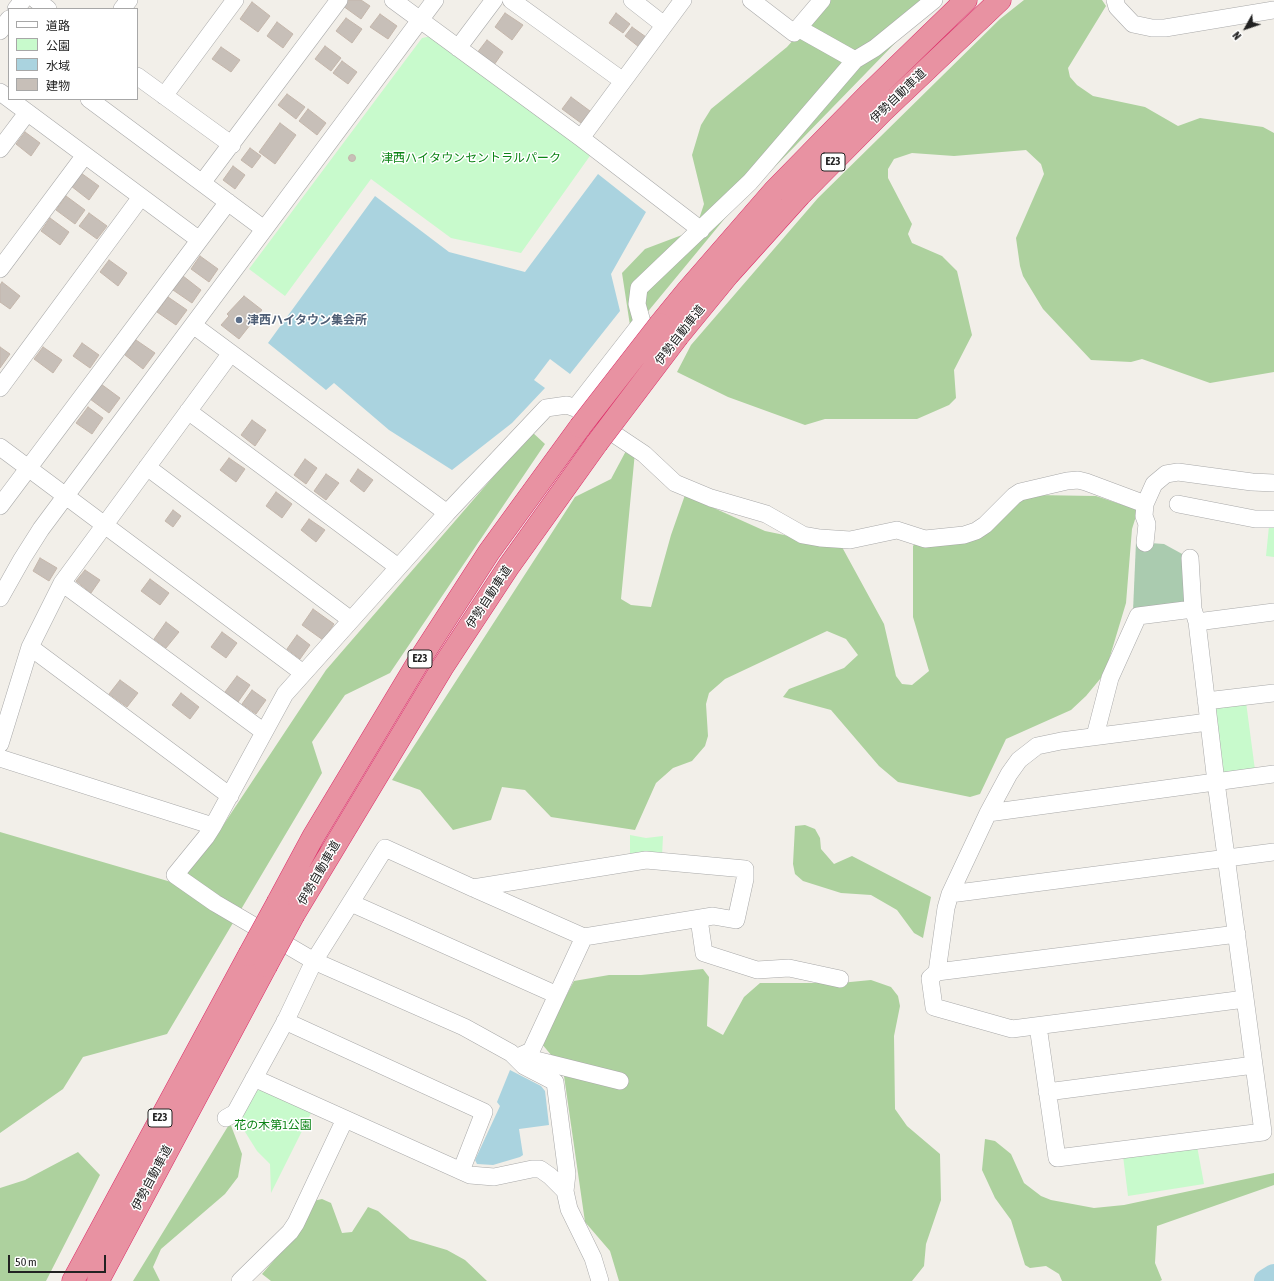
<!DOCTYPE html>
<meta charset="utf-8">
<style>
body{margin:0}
#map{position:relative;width:1274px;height:1281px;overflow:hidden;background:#f2efe9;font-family:"Asap Condensed","Noto Sans JP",sans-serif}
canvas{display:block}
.legend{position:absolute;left:8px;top:8px;width:130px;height:92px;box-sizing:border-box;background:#fff;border:1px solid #a7a7a7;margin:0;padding:5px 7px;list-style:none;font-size:12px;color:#222}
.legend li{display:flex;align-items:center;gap:8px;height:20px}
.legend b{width:20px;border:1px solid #a7a7a7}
.north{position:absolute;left:1226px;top:8px;width:40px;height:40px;-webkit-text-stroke:3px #fff;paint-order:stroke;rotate:230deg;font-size:11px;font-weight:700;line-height:16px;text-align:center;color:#222}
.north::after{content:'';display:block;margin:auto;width:14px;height:18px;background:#222;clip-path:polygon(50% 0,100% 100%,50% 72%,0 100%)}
.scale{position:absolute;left:8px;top:1255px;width:98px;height:18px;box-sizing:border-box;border:2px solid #222;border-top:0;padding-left:5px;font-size:12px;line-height:14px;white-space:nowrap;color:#222;-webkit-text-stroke:3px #fff;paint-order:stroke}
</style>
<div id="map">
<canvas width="1274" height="1281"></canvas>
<ul class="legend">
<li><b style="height:5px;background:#fff"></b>道路</li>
<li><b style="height:11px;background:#c8facc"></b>公園</li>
<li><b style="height:11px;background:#aad3df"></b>水域</li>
<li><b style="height:11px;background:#c7bfb8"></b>建物</li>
</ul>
<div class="north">N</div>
<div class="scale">50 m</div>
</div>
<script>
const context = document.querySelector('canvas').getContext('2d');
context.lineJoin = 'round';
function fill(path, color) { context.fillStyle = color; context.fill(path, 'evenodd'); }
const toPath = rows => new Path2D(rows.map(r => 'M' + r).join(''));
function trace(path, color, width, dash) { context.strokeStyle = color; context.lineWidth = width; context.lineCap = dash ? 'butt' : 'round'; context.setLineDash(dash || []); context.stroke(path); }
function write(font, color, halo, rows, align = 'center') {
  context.font = font + ' "Asap Condensed","Noto Sans JP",sans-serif'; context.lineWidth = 3; context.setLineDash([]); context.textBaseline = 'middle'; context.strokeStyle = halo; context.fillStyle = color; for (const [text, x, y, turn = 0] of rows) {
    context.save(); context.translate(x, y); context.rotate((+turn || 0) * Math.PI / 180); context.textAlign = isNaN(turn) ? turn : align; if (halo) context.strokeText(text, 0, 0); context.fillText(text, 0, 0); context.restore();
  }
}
fill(toPath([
 [829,0,937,0,726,217,631,332,622,273,645,249,682,235,698,222,704,204,692,155,701,125,711,109,787,47],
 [1024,0,1102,0,1106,6,1068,68,1070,77,1077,85,1093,96,1145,107,1178,126,1200,118,1263,127,1274,133,1274,372,1210,383,1142,359,1131,362,1091,360,1043,309,1023,276,1020,266,1016,238,1044,174,1041,164,1026,150,954,156,912,153,894,159,888,169,888,178,912,224,908,234,912,243,942,256,957,271,972,335,954,370,956,398,949,405,917,419,825,419,805,425,728,397,677,372,691,345,818,198,1000,19],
 [532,432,545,444,390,673,345,695,312,742,322,773,167,1034,83,1057,63,1089,0,1133,0,832,178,884,220,830,326,670],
 [627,449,635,452,621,599,631,605,651,607,671,535,685,495,765,531,842,547,884,624,896,676,902,684,912,685,929,671,913,617,913,546,916,542,952,541,1015,502,1034,495,1096,496,1138,510,1132,529,1126,603,1105,673,1086,696,1071,710,1006,739,980,794,970,797,898,782,879,766,831,710,783,697,789,689,844,668,858,655,846,639,827,631,725,679,709,693,706,704,708,736,705,746,692,761,673,768,656,783,635,830,551,817,525,790,502,787,491,820,453,830,420,790,392,780,575,497,611,479],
 [805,825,815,829,820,838,821,849,834,864,852,856,931,897,923,938,914,933,897,910,871,895,841,893,803,881,795,874,793,864,795,826],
 [703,969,709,977,707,1026,723,1035,744,997,760,983,840,983,871,980,891,987,898,996,900,1006,894,1036,895,1109,907,1126,940,1154,941,1200,926,1244,924,1266,912,1281,619,1281,610,1251,585,1222,563,1069,541,1043,574,981,609,975,641,975],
 [230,1123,242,1154,238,1177,225,1194,161,1249,153,1267,160,1281,133,1281],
 [985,1139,995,1141,1011,1154,1024,1183,1041,1196,1051,1200,1094,1208,1124,1205,1274,1173,1274,1185,1157,1226,1155,1263,1162,1280,1160,1281,1062,1281,1059,1274,1046,1266,1030,1268,1025,1265,1011,1220,995,1198,982,1170],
 [78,1152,100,1175,46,1281,0,1281,0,1188,25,1180],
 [322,1199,331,1203,342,1233,352,1232,368,1207,378,1211,410,1239,447,1250,465,1260,487,1281,271,1281,262,1274,300,1230,313,1201]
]), '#add19e');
fill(toPath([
 [1136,542,1164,544,1184,555,1187,601,1184,604,1133,611]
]), '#aacbaf');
fill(toPath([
 [432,36,592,153,521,253,451,238,371,179,285,296,249,269,422,38],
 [1274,525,1274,557,1266,556,1269,526],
 [1246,702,1255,770,1226,775,1221,771,1213,710,1218,705],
 [630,835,646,838,663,836,662,856,630,858],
 [262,1089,312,1111,271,1193,270,1164,257,1151,237,1119,253,1092],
 [1197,1146,1204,1184,1128,1196,1123,1156]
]), '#c8facc');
fill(toPath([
 [598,174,646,212,611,274,620,311,570,374,550,359,534,380,545,388,512,423,452,470,389,430,334,383,326,390,268,343,375,196,449,252,525,272],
 [510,1070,541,1086,545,1091,549,1125,519,1129,523,1155,520,1157,493,1165,477,1164,475,1160,500,1106,497,1102]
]), '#aad3df');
trace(toPath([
 [1266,1281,1274,1276]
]), '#aad3df', 24);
const building = toPath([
 [347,0,361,0,370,6,361,19,343,6,347,0],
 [252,2,270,16,258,32,240,19,252,2],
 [505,13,523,25,512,40,495,27,505,13],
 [616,13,630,24,623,33,609,23,616,13],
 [380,14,397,26,388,39,370,27,380,14],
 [346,18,362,29,352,43,336,31,346,18],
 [277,22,293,34,283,48,267,36,277,22],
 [632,27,646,37,639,47,625,36,632,27],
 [487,40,503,52,494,65,477,53,487,40],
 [325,46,341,58,331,71,315,59,325,46],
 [221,47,240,60,231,72,212,59,221,47],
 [342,61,357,72,348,84,333,73,342,61],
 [287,94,305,107,296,119,278,105,287,94],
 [571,97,590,111,581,123,562,109,571,97],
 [308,109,326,123,317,135,299,121,308,109],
 [280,123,296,135,275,164,259,152,280,123],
 [25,132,40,143,31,156,16,144,25,132],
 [250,148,261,156,252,168,241,160,250,148],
 '348.5 158a3.5 3.5 0 1 1 7 0a3.5 3.5 0 1 1-7 0Z',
 [233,166,245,175,235,189,223,180,233,166],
 [81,173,99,186,89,200,71,186,81,173],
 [66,196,85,210,75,224,56,210,66,196],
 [89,213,107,226,97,239,79,226,89,213],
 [50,218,69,232,60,245,41,231,50,218],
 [200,256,218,269,209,282,191,269,200,256],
 [109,260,127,273,118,286,100,272,109,260],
 [183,276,201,290,192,303,173,290,183,276],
 [2,282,20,296,10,309,0,302,0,285,2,282],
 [244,296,262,310,239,339,221,325,229,316,227,314,244,296],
 [168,297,187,310,176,325,157,312,168,297],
 [136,340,155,353,143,369,125,355,136,340],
 [82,343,99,355,90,368,73,356,82,343],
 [0,347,10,354,0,368,0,347],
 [43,347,62,360,53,373,34,359,43,347],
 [101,384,120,398,109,413,90,399,101,384],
 [88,407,103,418,92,434,76,423,88,407],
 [252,420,266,430,255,446,241,435,252,420],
 [229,458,245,469,236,482,220,470,229,458],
 [305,459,317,468,306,484,294,475,305,459],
 [358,469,373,480,364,492,350,481,358,469],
 [326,474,339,483,326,500,314,491,326,474],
 [276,492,292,504,282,518,266,506,276,492],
 [173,510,181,516,173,527,165,521,173,510],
 [309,519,325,530,316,542,301,530,309,519],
 [40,558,57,568,49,581,33,571,40,558],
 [85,570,100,580,91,593,76,581,85,570],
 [150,579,169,593,160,605,141,591,150,579],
 [313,609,334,624,323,640,302,625,313,609],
 [166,622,179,632,166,648,154,639,166,622],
 [222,632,237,643,226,658,211,647,222,632],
 [297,635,310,645,300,659,287,649,297,635],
 [237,676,250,685,238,702,225,692,237,676],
 [120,680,138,693,127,707,109,694,120,680],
 [252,690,266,700,256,714,242,704,252,690],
 [181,693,199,707,190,719,172,705,181,693]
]);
fill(building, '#c7bfb8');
trace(building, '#c4b6ab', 1);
const minor = toPath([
 [36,0,48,9],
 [393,0,581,138,701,230],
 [511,0,623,81],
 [632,0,664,25],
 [751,0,794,33,822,0],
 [1115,0,1117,7,1133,24,1152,28,1165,28,1274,10],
 [16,9,23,0],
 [122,9,129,0],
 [798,28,855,60],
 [0,31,9,19],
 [458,48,494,0],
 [137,76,232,145],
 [0,92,198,239],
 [164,96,235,0],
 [89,99,264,229],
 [581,138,683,0],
 [0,149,27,113],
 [202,183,339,0],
 [0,269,85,155],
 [193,325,447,513,285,694,213,826,206,837,175,875,215,903,314,961,464,1027,511,1053,524,1066,555,1082,567,1174,565,1191,569,1209,593,1258,600,1281],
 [0,388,141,197],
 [575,408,644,454,675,483,711,498,766,514,803,535,820,538,850,540,897,530,925,539,964,535,976,531,985,525,1014,496,1020,492,1067,481,1078,480,1086,482,1145,504,1154,484,1166,474,1178,472,1252,482,1274,483],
 [188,411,398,567],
 [0,447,303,673],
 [147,467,351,620],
 [1178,504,1255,519,1274,519],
 [0,506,228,202],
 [447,513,546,408,567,405,575,408,642,322,637,304,639,288,750,182,855,60,875,48,934,0],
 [1145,543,1147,524,1144,516,1145,504],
 [1190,558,1193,609],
 [62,583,264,732],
 [0,598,22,559,41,529,435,0],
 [1197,622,1274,612],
 [30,647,230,796],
 [1206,701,1274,693],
 [0,744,30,647,62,583,231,353],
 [0,758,213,826],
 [988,813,1274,774],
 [950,894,1274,852],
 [351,903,557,995],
 [699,919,704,953,757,970,789,968,840,979],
 [1237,934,937,972,930,978,934,1007,1012,1029,1245,999],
 [937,972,946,908,950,894,988,813,1009,774,1019,760,1037,746,1061,741,1208,722],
 [285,1021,484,1112,461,1171],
 [1038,1026,1057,1158,1263,1132,1216,782,1197,622,1193,609,1138,616,1110,678,1095,736],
 [520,1056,531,1051,584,937],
 [520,1056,620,1081],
 [254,1078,470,1175,494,1177,532,1169,540,1169,550,1176,565,1191],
 [1047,1092,1254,1065],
 [226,1118,235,1113,286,1020,314,961,385,848,473,888,584,937,713,916,736,920,745,879,745,869,646,860,473,888],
 [240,1281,290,1232,296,1223,345,1119]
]);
const highway = toPath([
 [660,324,687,291,774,191,867,96,966,0],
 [678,336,728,275,800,195,883,111,1000,0],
 [278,902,313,837,420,659,489,552,580,427],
 [294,914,442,668,509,566,597,443],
 [73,1281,249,955],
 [98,1281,266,966]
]);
trace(minor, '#a9a9a9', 18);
trace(highway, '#dc2a67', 23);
trace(minor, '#fff', 17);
trace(highway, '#e892a2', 22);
const highwayBridge = toPath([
 [580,427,660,324],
 [597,443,678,336],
 [249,955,278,902],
 [266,966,294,914]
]);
trace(highwayBridge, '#dc2a67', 23, []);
trace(highwayBridge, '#e892a2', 22);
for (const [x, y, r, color] of [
 [239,320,4,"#5c6f8a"]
]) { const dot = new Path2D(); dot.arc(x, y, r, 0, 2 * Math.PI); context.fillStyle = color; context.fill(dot); trace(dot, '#fff', 1.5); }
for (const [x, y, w] of [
 [833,162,24],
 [420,659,24],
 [160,1118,24]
]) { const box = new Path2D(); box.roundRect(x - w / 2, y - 9, w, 18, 3); context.fillStyle = '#fff'; context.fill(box); trace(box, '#222', 1); }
write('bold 11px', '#222', null, [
 ["E23",833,162],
 ["E23",420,659],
 ["E23",160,1118]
]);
write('12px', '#222', '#fff', [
 ["伊勢自動車道",898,96,-44],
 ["伊勢自動車道",680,335,-52],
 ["伊勢自動車道",489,597,-57],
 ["伊勢自動車道",319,873,-60],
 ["伊勢自動車道",152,1178,-62]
]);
write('12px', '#0c8416', '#fff', [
 ["津西ハイタウンセントラルパーク",471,158],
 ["花の木第1公園",273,1125]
]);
write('bold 12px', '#4e5e75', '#fff', [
 ["津西ハイタウン集会所",247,320]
], 'left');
</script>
